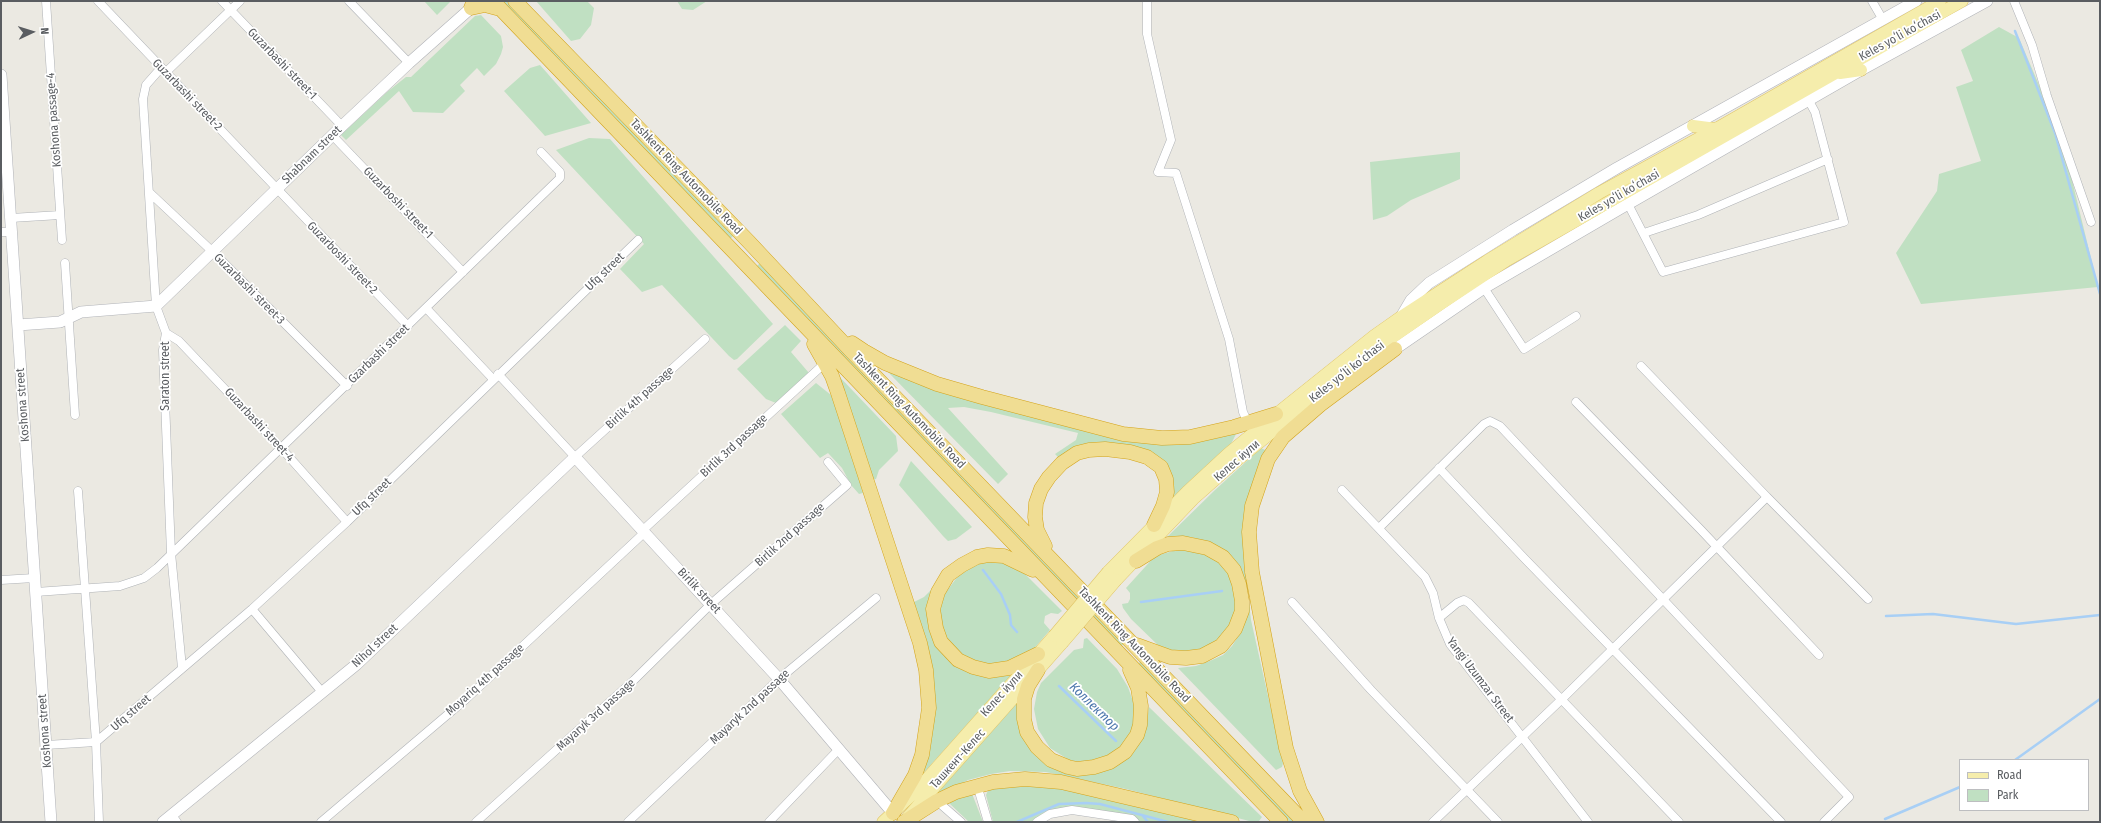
<!DOCTYPE html>
<meta charset="utf-8">
<style>
body{margin:0}
#map{position:relative;width:2101px;height:823px;overflow:hidden;background:#ebe9e2;font-family:"Fira Sans Condensed",sans-serif}
canvas{display:block}
.frame{position:absolute;inset:0;border:2px solid #5a5d61;pointer-events:none}
.legend{position:absolute;left:1959px;top:759px;width:130px;height:52px;box-sizing:border-box;background:#fff;border:1px solid #bdbec0;margin:0;padding:5px 7px;list-style:none;font-size:12px;color:#5a5d61}
.legend li{display:flex;align-items:center;gap:8px;height:20px}
.legend b{width:20px;border:1px solid #bdbec0}
.north{position:absolute;left:12px;top:12px;width:40px;height:40px;-webkit-text-stroke:3px #fff;paint-order:stroke;rotate:86deg;font-size:11px;font-weight:700;line-height:16px;text-align:center;color:#5a5d61}
.north::after{content:'';display:block;margin:auto;width:14px;height:18px;background:#5a5d61;clip-path:polygon(50% 0,100% 100%,50% 72%,0 100%)}
</style>
<div id="map">
<canvas width="2101" height="823"></canvas>
<div class="frame"></div>
<ul class="legend">
<li><b style="height:5px;background:#f5edac"></b>Road</li>
<li><b style="height:11px;background:#c0e0c2"></b>Park</li>
</ul>
<div class="north">N</div>
</div>
<script>
const context = document.querySelector('canvas').getContext('2d');
context.lineJoin = 'round';
function fill(path, color) { context.fillStyle = color; context.fill(path, 'evenodd'); }
const toPath = rows => new Path2D(rows.map(r => 'M' + r).join(''));
function trace(path, color, width, dash) { context.strokeStyle = color; context.lineWidth = width; context.lineCap = dash ? 'butt' : 'round'; context.setLineDash(dash || []); context.stroke(path); }
function write(font, color, halo, rows, align = 'center') {
  context.font = font + ' "Fira Sans Condensed",sans-serif'; context.lineWidth = 3.5; context.setLineDash([]); context.textBaseline = 'middle'; context.strokeStyle = halo; context.fillStyle = color; for (const [text, x, y, turn = 0] of rows) {
    context.save(); context.translate(x, y); context.rotate((+turn || 0) * Math.PI / 180); context.textAlign = isNaN(turn) ? turn : align; if (halo) context.strokeText(text, 0, 0); context.fillText(text, 0, 0); context.restore();
  }
}
fill(toPath([
 [424,1,451,1,437,15],
 [501,1,508,1,733,236,730,239],
 [536,1,587,1,594,8,591,25,580,39,571,41],
 [677,1,707,1,693,10,682,9],
 [481,15,501,36,503,47,501,54,496,64,484,76,477,68,460,85,465,91,443,113,413,112,399,91,346,140,341,135,387,92,406,77,411,77,475,16],
 [1999,27,2019,38,2062,139,2098,287,1921,304,1896,253,1937,191,1939,174,1981,161,1956,87,1973,81,1961,50],
 [540,65,591,123,545,136,504,91,530,68],
 [589,138,610,139,773,324,737,359,734,360,729,356,662,285,642,292,620,269,644,244,556,150],
 [1460,152,1460,179,1411,200,1387,216,1373,220,1370,162],
 [760,263,1125,643,1121,646,757,266],
 [785,325,801,341,791,352,809,373,776,403,766,399,737,369],
 [834,371,896,436,898,451,879,470,876,479,870,480],
 [890,371,1098,434,1132,442,1167,444,1238,430,1231,444,1169,501,1150,453,1060,459,1055,454,1076,440,1078,433,991,412,964,407,948,408,1008,474,998,484,888,372],
 [816,383,836,399,863,493,859,494,851,485,842,468,828,453,820,458,781,414],
 [1261,448,1267,451,1244,559,1251,620,1283,763,1282,767,1276,770,1178,668,1196,666,1212,660,1223,655,1232,646,1241,632,1246,599,1211,543,1191,537,1163,541,1215,490],
 [911,461,972,527,956,539,948,541,943,536,899,485],
 [1191,546,1214,555,1231,574,1237,609,1222,639,1192,654,1163,650,1131,619,1123,608,1122,604,1128,603,1130,599,1130,593,1126,588,1155,556],
 [994,559,1020,569,1062,611,1058,614,1051,613,1045,616,1044,623,1050,630,1032,651,997,666,975,663,955,651,943,631,940,611,943,596,958,576,977,564],
 [932,589,928,619,929,629,935,644,944,655,954,665,970,673,1013,674,919,778,930,741,910,604,924,597],
 [1087,638,1117,669,1128,687,1134,704,1134,730,1114,755,1084,763,1069,760,1050,748,1038,729,1034,709,1037,692,1041,683,1074,650,1083,648,1084,639],
 [1141,661,1296,822,1290,822,1138,664],
 [1018,700,1021,731,1079,774,1145,734,1149,707,1262,817,1259,821,1253,822,1126,789,1046,772,1010,771,991,774,968,780,930,800],
 [1045,783,1211,822,1137,822,1133,817,1068,807,1045,812,1031,822,993,822,986,795,990,786],
 [971,791,983,822,969,822,949,803]
]), '#c0e0c2');
trace(toPath([
 [2015,31,2055,133,2100,294],
 [983,570,1001,594,1010,615,1011,625,1017,632],
 [1141,602,1222,591],
 [1886,616,1933,614,2016,624,2100,615],
 [1059,686,1116,741],
 [2015,760,2100,699],
 [1142,815,1148,822],
 [1885,819,1960,787],
 [1017,822,1059,804,1086,803,1100,804,1168,822]
]), '#a8cff5', 2.5);
const street = toPath([
 [46,1,62,240],
 [98,1,408,326],
 [222,1,342,126],
 [349,1,409,63],
 [1147,1,1147,34,1171,140,1158,172,1176,173,1229,339,1243,412,1248,423],
 [1872,1,1883,20],
 [2014,1,2032,45,2047,96,2091,222],
 [161,68,146,85,143,99,156,306,166,333,163,350,171,553,182,668],
 [165,73,240,1],
 [332,135,463,272],
 [150,193,213,252,347,386],
 [1628,204,1663,272,1844,222,1815,112,1809,101],
 [11,218,60,215],
 [1,232,12,232],
 [1644,233,1698,215,1828,159],
 [65,263,75,415],
 [1484,288,1524,349,1576,316],
 [426,308,493,379],
 [166,333,179,341,282,449,347,522],
 [498,374,575,457,705,339],
 [1576,402,1701,530,1819,655],
 [1439,468,1525,559,1781,822],
 [1342,490,1425,577,1433,593,1439,618,1450,644,1588,822],
 [78,491,96,742,99,822],
 [1767,497,1868,599],
 [1379,528,1484,424,1490,421,1500,426,1849,797,1824,822],
 [643,530,825,363],
 [1,580,34,578],
 [36,592,120,586,144,578,157,568,560,178,560,172,541,152],
 [1292,602,1371,690,1498,822],
 [252,609,322,692],
 [1439,618,1457,603,1464,600,1469,603,1679,822],
 [96,742,252,609,347,522,638,240],
 [46,745,96,742],
 [977,785,988,822],
 [937,801,961,822],
 [172,815,177,822],
 [321,822,466,699,645,532],
 [476,822,634,680,711,604,847,485,828,462],
 [628,822,779,679,876,598],
 [769,822,839,749],
 [1037,822,1050,814,1072,810,1132,819,1135,822],
 [1433,822,1562,699,1767,497,1641,366]
]);
const secondary = toPath([
 [1,75,51,822],
 [1401,317,1411,300,1429,283,1513,230,1617,168,1916,1],
 [18,325,60,322,81,312,156,306,342,126,409,63,471,8],
 [1395,349,1484,288,1628,204,1861,70,1987,1],
 [163,822,357,664,575,457,779,679,893,813]
]);
const primary = toPath([
 [1840,73,1861,70],
 [1693,126,1716,129],
 [1108,572,1187,492,1228,454,1284,408,1374,336,1401,317,1487,261,1599,193,1716,129,1940,1],
 [1116,580,1193,499,1236,461,1371,352,1439,305,1507,260,1962,1],
 [908,817,1062,643],
 [883,822,917,790,1054,636]
]);
const highway = toPath([
 [474,1,471,8,485,5,500,9],
 [493,1,1281,822],
 [515,1,749,242,851,351,1304,822],
 [852,343,864,351,885,363,937,384,982,397,1123,434,1162,438,1190,437,1234,427,1276,414],
 [814,344,832,376,838,393,920,643,926,670,929,708,922,755,915,775,893,813],
 [1045,546,1037,530,1035,517,1036,503,1041,489,1049,477,1062,463,1077,453,1089,450,1105,449,1130,452,1147,457,1161,467,1166,479,1167,492,1163,506,1154,525],
 [1136,561,1157,548,1168,544,1183,543,1207,548,1223,557,1234,570,1239,584,1242,601,1242,611,1235,629,1221,646,1202,656,1186,658,1170,657,1137,645],
 [1033,570,1004,556,988,555,977,557,962,565,948,575,938,592,933,609,936,628,941,642,958,660,973,667,989,671,1009,668,1038,654],
 [1038,670,1028,686,1024,699,1024,719,1027,732,1037,747,1051,760,1068,767,1077,769,1094,767,1110,762,1125,752,1137,735,1140,725,1141,706,1138,688,1130,670],
 [904,822,937,801,956,792,993,782,1025,779,1061,782,1232,822],
 [1317,822,1300,791,1286,748,1281,722,1252,572,1249,532,1252,506,1268,459,1283,437,1320,405,1395,349]
]);
trace(street, '#afb2b6', 9);
trace(secondary, '#b1b3b8', 12);
trace(primary, '#e0c465', 13);
trace(highway, '#d3a319', 15);
trace(street, '#fff', 8);
trace(secondary, '#fff', 11);
trace(primary, '#f5edac', 12);
trace(highway, '#f0dd93', 14);
const primaryBridge = toPath([
 [1054,636,1108,572],
 [1062,643,1116,580]
]);
trace(primaryBridge, '#e0c465', 13, []);
trace(primaryBridge, '#f5edac', 12);
write('12px', '#5a5d61', '#fff', [
 ["Keles yoʻli koʻchasi",1900,36,-29],
 ["Guzarbashi street-1",282,64,46],
 ["Guzarbashi street-2",187,95,46],
 ["Koshona passage-4",54,120,-94],
 ["Shabnam street",312,155,-44],
 ["Tashkent Ring Automobile Road",686,177,46],
 ["Keles yoʻli koʻchasi",1619,196,-30],
 ["Guzarboshi street-1",398,203,46],
 ["Guzarboshi street-2",342,258,46],
 ["Ufq street",605,272,-44],
 ["Guzarbashi street-3",249,289,45],
 ["Gzarbashi street",379,354,-44],
 ["Keles yoʻli koʻchasi",1347,372,-38],
 ["Saraton street",166,376,-90],
 ["Birlik 4th passage",640,398,-42],
 ["Koshona street",23,405,-94],
 ["Tashkent Ring Automobile Road",909,411,46],
 ["Guzarbashi street-4",259,425,47],
 ["Birlik 3rd passage",734,446,-43],
 ["Келес йули",1237,461,-41],
 ["Ufq street",372,497,-44],
 ["Birlik 2nd passage",790,535,-42],
 ["Birlik street",699,591,47],
 ["Tashkent Ring Automobile Road",1134,645,46],
 ["Nihol street",375,646,-43],
 ["Moyariq 4th passage",485,680,-42],
 ["Yangi Uzumzar Street",1480,680,53],
 ["Келес йули",1002,694,-48],
 ["Mayaryk 2nd passage",750,707,-43],
 ["Ufq street",131,713,-41],
 ["Mayaryk 3rd passage",596,715,-42],
 ["Koshona street",45,731,-94],
 ["Ташкент-Келес",958,759,-48]
]);
write('italic 13px', '#4b76ac', '#fff', [
 ["Коллектор",1094,707,44]
]);
</script>
